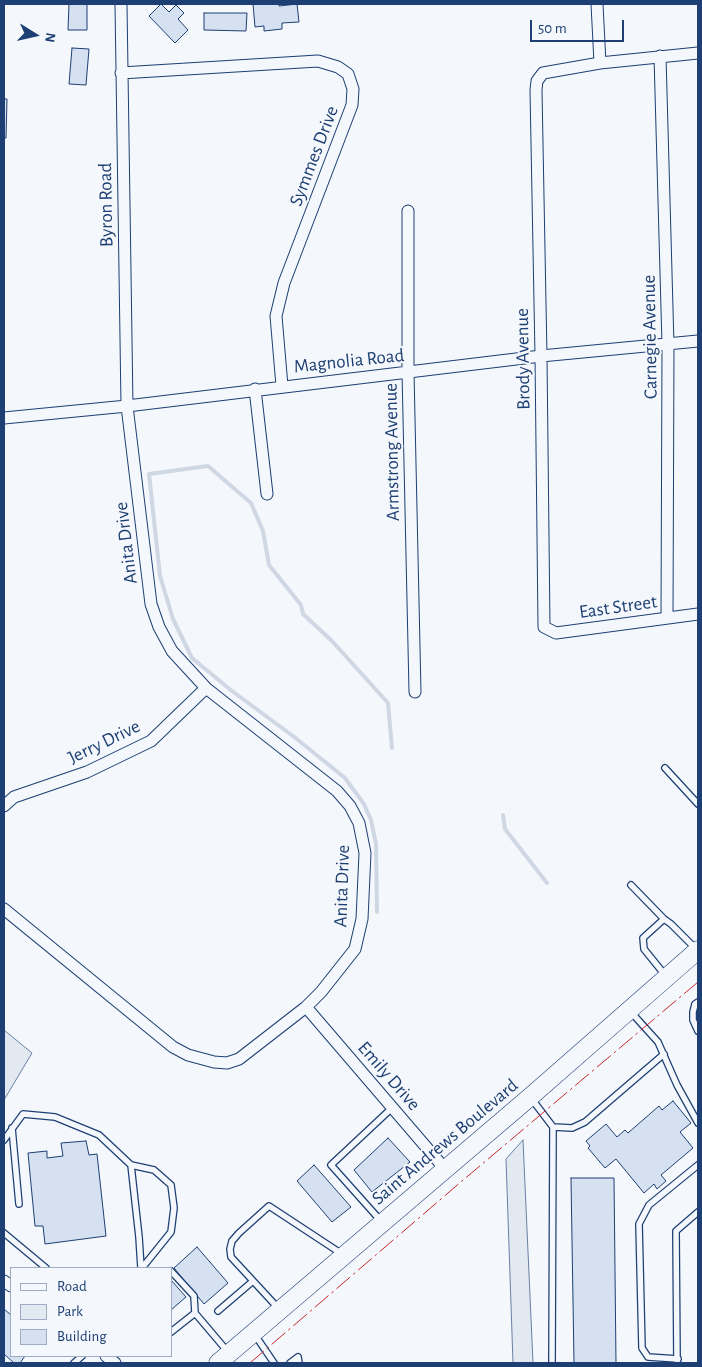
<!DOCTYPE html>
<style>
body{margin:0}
#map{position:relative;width:702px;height:1367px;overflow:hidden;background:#f4f7fb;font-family:"Alegreya Sans",sans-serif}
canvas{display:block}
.frame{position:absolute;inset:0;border:5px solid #1d3f73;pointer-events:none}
.legend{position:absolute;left:10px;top:1267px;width:162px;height:90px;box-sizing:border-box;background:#f4f7fb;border:1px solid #9eadc5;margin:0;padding:6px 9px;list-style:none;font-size:15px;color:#1d3f73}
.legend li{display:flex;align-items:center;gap:10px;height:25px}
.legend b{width:25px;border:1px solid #9eadc5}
.north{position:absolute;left:10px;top:10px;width:50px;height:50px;-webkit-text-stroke:4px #f4f7fb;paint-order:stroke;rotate:100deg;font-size:14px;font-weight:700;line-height:20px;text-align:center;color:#1d3f73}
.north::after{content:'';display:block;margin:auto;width:18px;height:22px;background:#1d3f73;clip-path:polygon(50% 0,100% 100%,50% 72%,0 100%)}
.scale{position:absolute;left:530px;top:20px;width:94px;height:22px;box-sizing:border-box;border:2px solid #1d3f73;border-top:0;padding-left:6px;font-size:15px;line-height:18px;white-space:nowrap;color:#1d3f73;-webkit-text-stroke:4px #f4f7fb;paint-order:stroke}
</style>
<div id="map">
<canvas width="702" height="1367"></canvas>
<div class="frame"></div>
<ul class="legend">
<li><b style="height:6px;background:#f4f7fb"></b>Road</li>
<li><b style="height:14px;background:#e3e9f0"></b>Park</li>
<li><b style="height:14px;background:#d5e0f0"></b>Building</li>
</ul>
<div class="north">N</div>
<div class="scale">50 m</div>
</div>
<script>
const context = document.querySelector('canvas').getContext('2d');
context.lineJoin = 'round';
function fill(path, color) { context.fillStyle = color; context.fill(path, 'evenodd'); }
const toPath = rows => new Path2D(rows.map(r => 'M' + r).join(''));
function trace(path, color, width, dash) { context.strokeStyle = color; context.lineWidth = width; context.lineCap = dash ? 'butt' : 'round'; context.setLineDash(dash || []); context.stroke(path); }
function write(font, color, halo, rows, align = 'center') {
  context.font = font + ' "Alegreya Sans",sans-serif'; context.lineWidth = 4; context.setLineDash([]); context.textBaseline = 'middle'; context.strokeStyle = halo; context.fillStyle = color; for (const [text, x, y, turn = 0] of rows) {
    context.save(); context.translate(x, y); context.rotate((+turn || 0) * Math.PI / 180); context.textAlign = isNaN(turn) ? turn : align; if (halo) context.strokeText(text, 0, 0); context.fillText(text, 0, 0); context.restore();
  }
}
const green = toPath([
 [4,1030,32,1053,4,1100,4,1030],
 [523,1140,533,1363,513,1363,506,1159,523,1140]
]);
fill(green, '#e3e9f0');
trace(green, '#687fa3', 1);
trace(toPath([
 [503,815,505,829,547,883],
 [377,912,376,844,371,820,364,804,345,778,293,736,232,691,192,658,173,619,160,576,149,474,208,466,251,503,263,531,269,565,301,605,303,614,332,641,388,703,392,748]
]), '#cfd7e4', 4);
const building = toPath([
 [69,4,87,4,87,30,68,30,69,4],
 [161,4,169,12,176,5,184,13,178,19,188,30,175,43,149,16,161,4],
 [253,4,279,4,279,6,297,4,299,22,282,23,282,29,264,31,264,26,255,27,253,4],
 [204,13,247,13,246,31,204,30,204,13],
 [72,48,89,49,86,85,69,84,72,48],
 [4,99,7,99,6,138,4,138,4,99],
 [673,1101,691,1123,680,1132,693,1148,661,1175,666,1181,657,1189,654,1184,644,1193,616,1159,605,1168,588,1148,590,1146,586,1141,606,1124,617,1137,625,1130,628,1133,659,1106,662,1110,673,1101],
 [388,1138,410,1162,372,1192,354,1170,388,1138],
 [86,1141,89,1155,97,1154,106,1236,45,1244,43,1226,35,1226,28,1153,47,1151,47,1158,63,1156,61,1143,86,1141],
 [314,1165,351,1207,332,1222,297,1181,314,1165],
 [571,1178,614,1178,616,1363,574,1363,571,1178],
 [197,1247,228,1283,204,1304,174,1268,197,1247],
 [171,1280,186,1297,171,1310,171,1280],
 [4,1309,11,1315,11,1356,25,1356,20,1363,14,1363,4,1354,4,1309]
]);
fill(building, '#d5e0f0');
trace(building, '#1d3f73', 1);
const service = toPath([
 [665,768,698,804],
 [631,885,664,919,671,924,696,949],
 [664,919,643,938,644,949,665,975],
 [698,1002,695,1004,693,1012,693,1020,698,1031],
 [630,1011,658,1042,677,1085,698,1123],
 [531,1098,553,1127,552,1363],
 [553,1127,572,1128,585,1122,664,1054],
 [12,1128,19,1204],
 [4,1140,23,1114,55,1117,99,1135,131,1165,139,1237,141,1268],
 [131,1165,154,1170,171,1185,174,1208,171,1232,142,1268],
 [381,1221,331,1165,393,1107],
 [4,1233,46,1268],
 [171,1271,194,1296,195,1313],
 [279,1309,231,1257,230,1249,232,1241,239,1233,269,1206,342,1254],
 [218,1311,253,1281],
 [171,1332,195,1313,228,1352],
 [255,1335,274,1363],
 [678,1359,648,1357,642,1348,639,1224,649,1205,698,1165],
 [74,1363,82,1356],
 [290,1363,298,1357,299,1363],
 [677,1363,676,1231,698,1212]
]);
const minor = toPath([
 [597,4,600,63],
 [698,53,600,63,543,73,537,81,536,90,541,356,544,627,556,633,698,614],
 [660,56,668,345,667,617],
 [121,73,318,61,338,67,348,74,353,89,352,105,284,283,276,316,282,386],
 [408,211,408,372,415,692],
 [255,389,267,494],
 [4,418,127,406,541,356,698,341],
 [4,806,14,797,87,772,151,741,206,688],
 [4,909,173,1047,188,1055,214,1062,227,1063,239,1059,306,1007,321,992,355,949,362,919,365,853,359,823,350,806,337,791,206,688,172,651,159,627,151,604,127,406,121,4],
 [306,1007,445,1169],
 [4,1281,11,1286],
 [106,1356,115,1363]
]);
const primary = toPath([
 [218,1363,530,1097,698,950]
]);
trace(service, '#1d3f73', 8);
trace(minor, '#1d3f73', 13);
trace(primary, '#1d3f73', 19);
trace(service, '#f4f7fb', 5.5);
trace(minor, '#f4f7fb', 11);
trace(primary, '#f4f7fb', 18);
trace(toPath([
 [250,1363,462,1181,698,982]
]), '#c62828', 1, [18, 4, 2.5, 4]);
write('19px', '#1d3f73', '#f4f7fb', [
 ["Symmes Drive",314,156,-69],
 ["Byron Road",106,205,-91],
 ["Carnegie Avenue",650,337,-91],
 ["Brody Avenue",523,359,-91],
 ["Magnolia Road",349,361,-6],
 ["Armstrong Avenue",392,452,-91],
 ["Anita Drive",126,543,-97],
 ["East Street",618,607,-8],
 ["Jerry Drive",104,742,-26],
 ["Anita Drive",342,886,-88],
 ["Emily Drive",389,1076,49],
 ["Saint Andrews Boulevard",445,1142,-40]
]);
</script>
